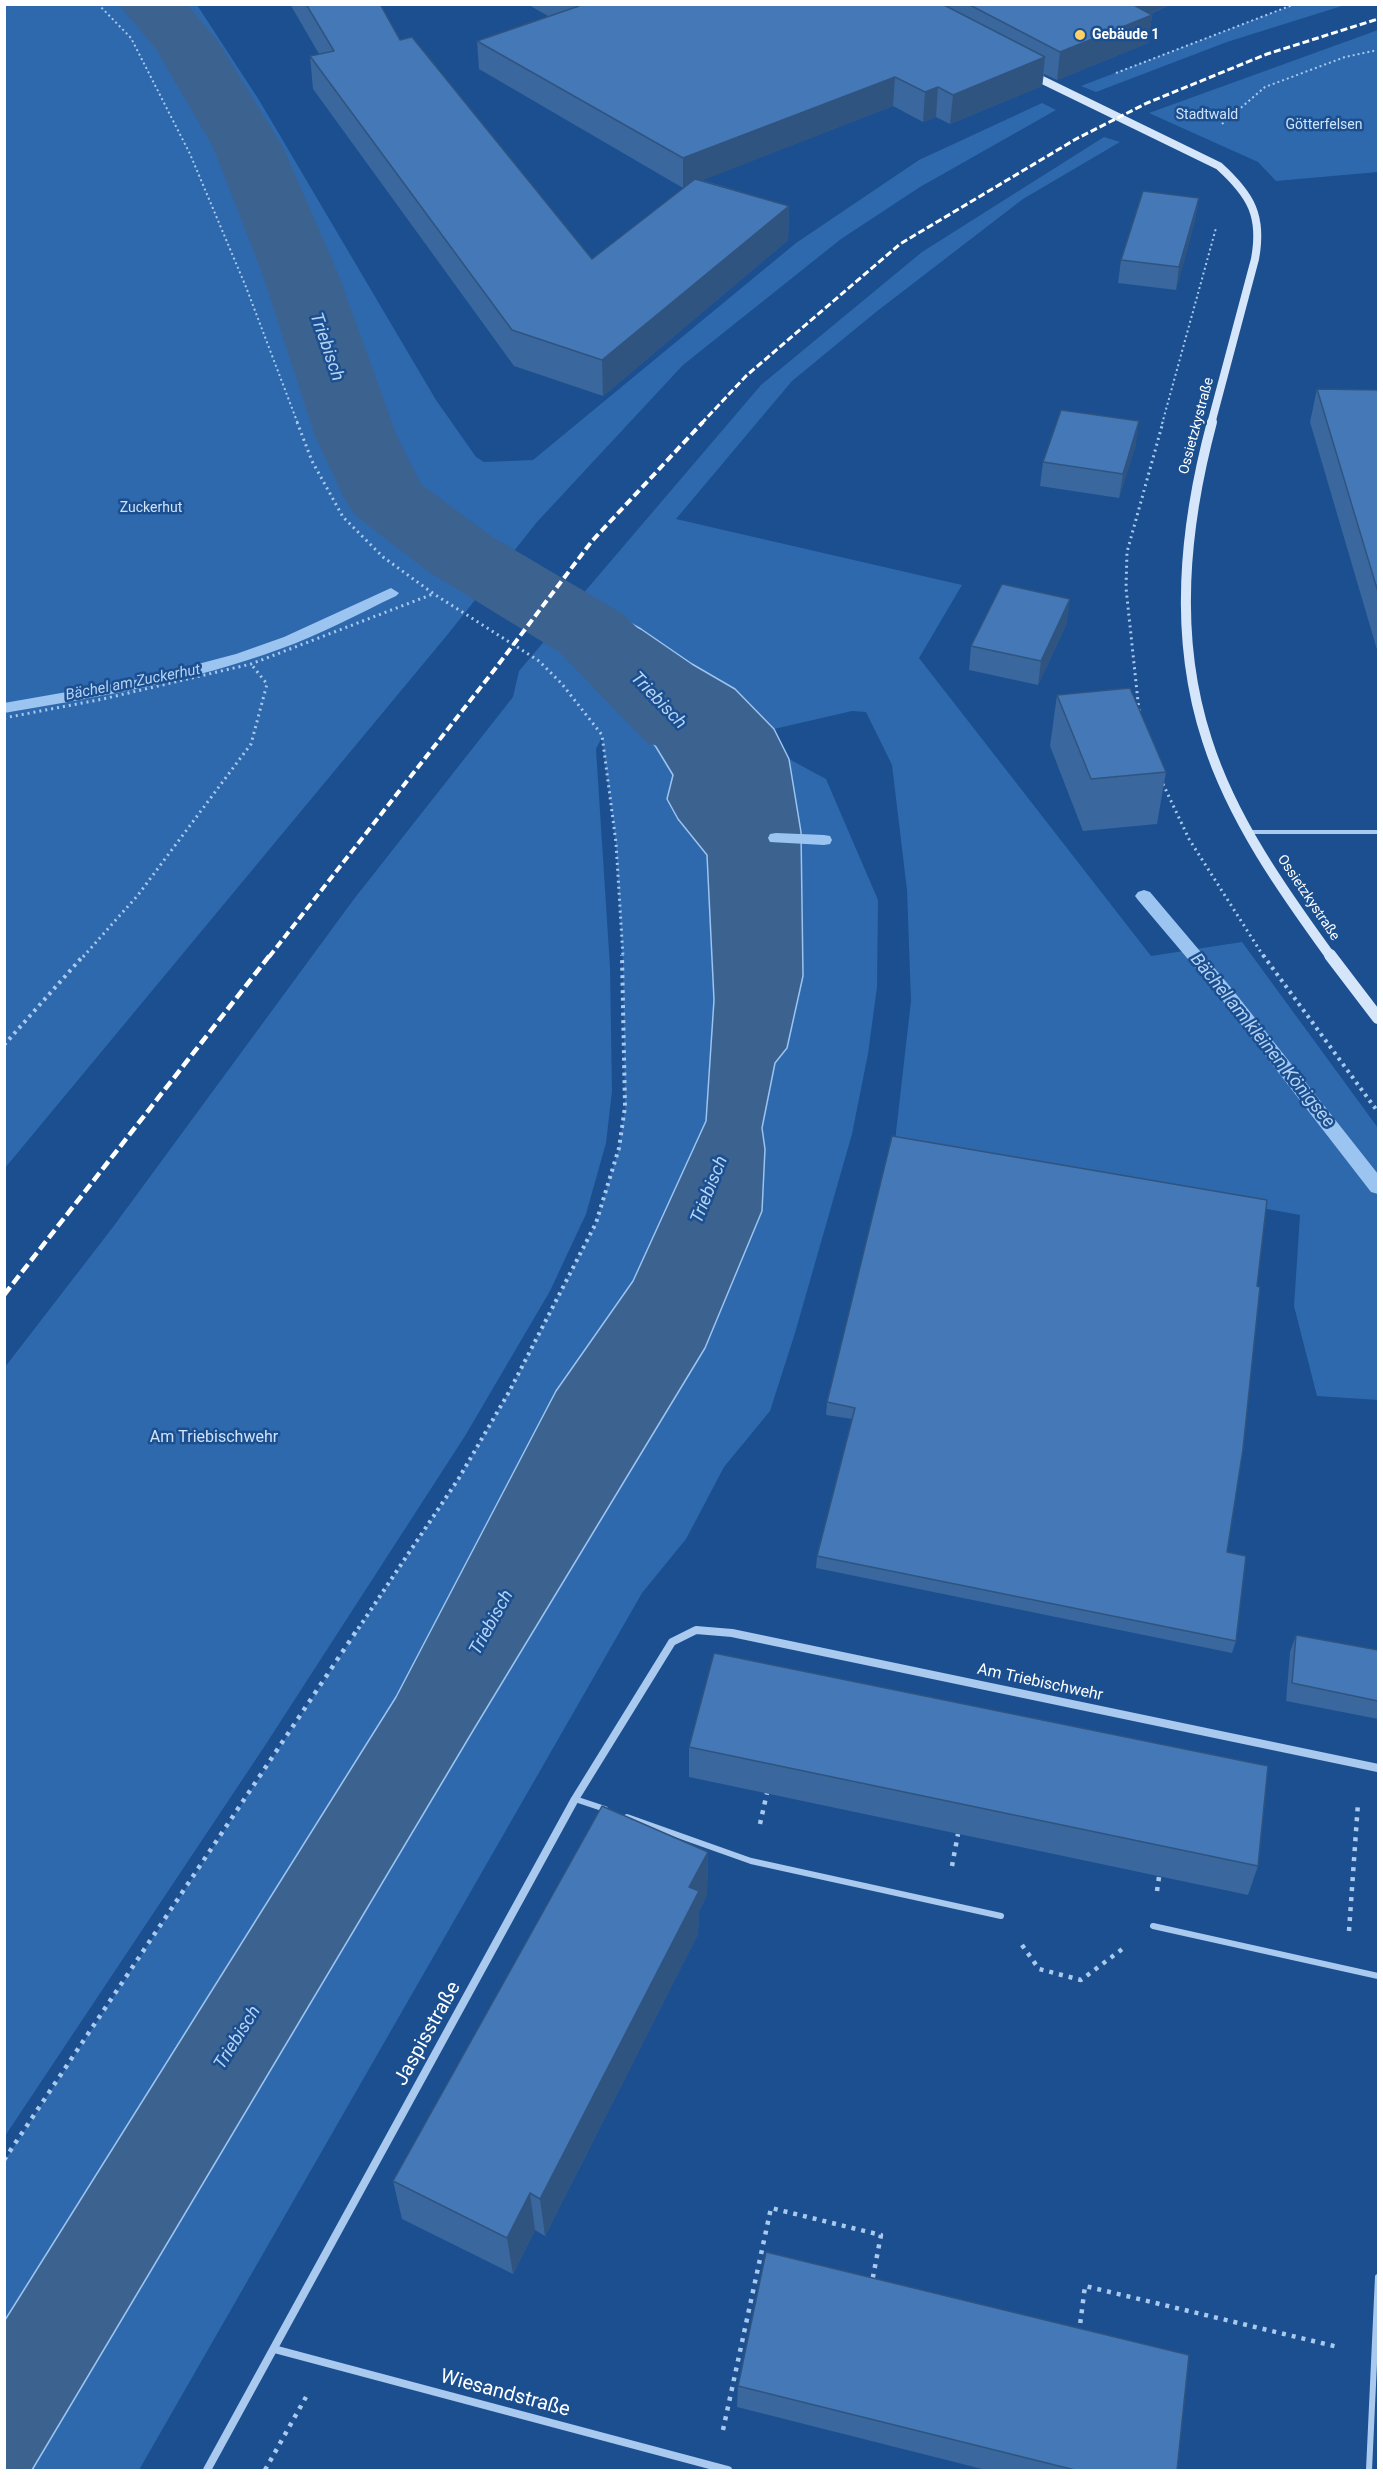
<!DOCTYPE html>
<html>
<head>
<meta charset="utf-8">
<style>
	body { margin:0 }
	#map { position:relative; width:1383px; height:2475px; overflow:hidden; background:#1b4f8f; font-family:Roboto,sans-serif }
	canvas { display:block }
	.frame { position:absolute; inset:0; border:6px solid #fff; pointer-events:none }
</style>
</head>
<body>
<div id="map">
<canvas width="1383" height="2475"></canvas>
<div class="frame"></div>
</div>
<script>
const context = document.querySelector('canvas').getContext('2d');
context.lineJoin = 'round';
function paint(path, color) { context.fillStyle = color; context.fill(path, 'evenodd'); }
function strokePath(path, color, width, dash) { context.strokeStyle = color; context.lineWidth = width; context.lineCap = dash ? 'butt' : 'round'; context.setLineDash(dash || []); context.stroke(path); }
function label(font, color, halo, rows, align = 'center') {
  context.font = font + ' Roboto,sans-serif'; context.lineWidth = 5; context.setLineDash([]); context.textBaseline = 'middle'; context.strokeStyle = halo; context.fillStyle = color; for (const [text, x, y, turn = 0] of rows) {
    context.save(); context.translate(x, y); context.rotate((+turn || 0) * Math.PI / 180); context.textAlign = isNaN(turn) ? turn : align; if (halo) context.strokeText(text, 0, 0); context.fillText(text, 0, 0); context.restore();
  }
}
const green = new Path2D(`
	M5 4 197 5 259 100 436 400 476 457 484 462 533 460 796 243 919 160 1042 103 1056 110 920 187 841 239 683 365 537 522 448 634 5 1168Z
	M1295 4 1345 5 1227 42 1096 92 1081 86Z
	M1378 30V172L1276 181 1258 162 1149 113Z
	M1104 137 1120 142 1023 199 876 312 792 381 676 519 962 585 919 658 1151 956 1242 942 1378 1128V1400L1317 1396 1294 1306 1300 1215 895 1141 911 1001 907 890 892 765 866 712 852 711 774 729 735 689 692 664 641 629 581 596 761 385 922 252Z
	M552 632 628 710 656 747 673 775 678 819 707 855 714 1000 706 1121 633 1281 556 1391 396 1697 5 2320V2160L459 1478 509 1392 596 1223 619 1148 625 1107 623 965 616 843 602 737 596 749 610 967 612 1091 606 1143 586 1214 550 1291 465 1436 266 1744 5 2136V1367L113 1227 354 899 513 697 519 671Z
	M789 759 826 779 878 900 877 987 868 1054 852 1134 795 1333 770 1411 724 1467 686 1539 642 1593 139 2470H32L474 1729 705 1348 762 1211 765 1149 762 1128 775 1063 787 1048 803 976 801 832Z`);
const water = new Path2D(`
	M581 596 641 629 692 664 735 689 774 729 789 759 801 832 803 976 787 1048 775 1063 762 1128 765 1149 762 1211 705 1348 474 1729 32 2470H5V2320L396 1697 556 1391 633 1281 706 1121 714 1000 707 855 678 819 667 799 673 775 656 747 628 710 552 632Z`);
const stream = new Path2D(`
	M391 588 399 593 396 596C358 614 320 635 280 649 191 682 97 697 4 713V703L141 679 236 654 284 637Z
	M776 833 824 835 830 836 832 840 830 844 824 845 770 842 768 838 770 834Z
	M1144 890 1150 892 1232 989 1378 1174V1194L1371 1192 1220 997 1138 900 1135 896 1138 892Z`);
const river = new Path2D(`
	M118 4H187L217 40 283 147 338 273 397 436 421 484 491 536 623 614 713 703 727 723 713 743 680 752 647 743 559 652 429 572 356 516 344 498 315 436 262 273 213 147 156 49Z`);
const pathFar3 = new Path2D(`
	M98 4 131 38 190 154 246 287 298 424
	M1116 73 1295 4
	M1222 124 1265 87 1345 57 1378 50
	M1162 424 1216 228`);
const pathFar2 = new Path2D(`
	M297 422 312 461 343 517 383 557 434 594 539 661 562 684 602 735 616 843 623 957
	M1139 711 1126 588 1127 552 1163 422
	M4 718 103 699 251 664 433 594
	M1163 784 1189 839 1264 957
	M83 957 138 895 251 744 267 684 251 664`);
const pathFar1 = new Path2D(`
	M1263 955 1378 1112
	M4 1045 84 955
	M358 1629 459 1478 509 1392 596 1223 619 1148 625 1107 622 955`);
const path = new Path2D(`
	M760 1824 767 1793
	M952 1866 958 1834
	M1157 1891 1159 1877
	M1349 1931 1358 1803
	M1022 1945 1039 1969 1081 1980 1125 1947
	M4 2160 359 1627
	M1079 2333 1085 2286 1338 2347
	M723 2430 771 2208 881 2235 872 2282
	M265 2470 306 2397`);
const serviceFar1 = new Path2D(`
	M1251 832H1378`);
const service = new Path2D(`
	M575 1799 605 1809
	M627 1817 751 1861 1001 1916
	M1153 1926 1378 1976
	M1369 2470 1378 2277`);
const minor = new Path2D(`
	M274 2349 728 2470
	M207 2470 575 1799 672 1642 696 1630 732 1633 1378 1768`);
const secondaryFar2 = new Path2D(`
	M1028 73 1219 166C1251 195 1263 216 1255 259L1211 424`);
const secondaryFar1 = new Path2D(`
	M1212 422C1184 527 1173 636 1207 740 1232 819 1283 891 1331 957`);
const secondary = new Path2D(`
	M1330 955 1378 1018`);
const railFar2 = new Path2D(`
	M701 424 746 376 900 244 1076 139 1147 103 1267 54 1378 19`);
const railFar1 = new Path2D(`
	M269 957 495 669 592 541 703 422`);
const rail = new Path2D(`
	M4 1295 270 955`);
const wall = new Path2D(`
	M290 4H380L400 40 592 259 683 188 479 69 477 41 548 16 527 4H1170V5L1150 14 1152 15 1148 43 1057 80 1044 74 1042 86 950 124 936 117 923 122 893 106 702 180 789 206 788 240 603 396 514 366 313 89 310 56 319 54Z
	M1199 198 1195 220 1176 290 1118 283 1121 260Z
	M1317 389 1378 390V653L1310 422Z
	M1136 444 1119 498 1040 486 1043 462Z
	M1067 623 1038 685 969 670 971 646Z
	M1057 695 1166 772 1157 824 1083 831 1050 746Z
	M892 1136 1227 1552 1236 1641 1232 1653 816 1568 817 1556 852 1419 826 1415 827 1402Z
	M1296 1635 1378 1650V1719L1286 1701 1290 1652Z
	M689 1747 1258 1866 1248 1895 689 1777Z
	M708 1852 707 1895 699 1911 698 1934 545 2236 535 2230 513 2274 402 2219 393 2181Z
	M738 2386 1177 2470H986L737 2407Z`);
const shadedWall = new Path2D(`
	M1120 4H1170V5L1117 27Z
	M1152 15 1148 43 1057 80 1060 52Z
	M1045 57 1042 86 950 124 953 95Z
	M895 77 893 106 683 188V158Z
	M938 87 936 117 923 122 925 92Z
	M1199 198 1195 220 1176 290 1179 267Z
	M789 206 788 240 603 396 602 360Z
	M1139 421 1136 444 1119 498 1123 474Z
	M1070 599 1067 623 1038 685 1041 661Z
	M708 1852 707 1895 699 1911 698 1934 545 2236 540 2199 689 1887Z
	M530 2193 535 2230 513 2274 507 2238Z`);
const building = new Path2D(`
	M306 4H380L400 40 412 37 592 259 695 179 789 206 602 360 512 330 310 56 334 51Z
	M576 4H942L1045 57 953 95 938 87 925 92 895 77 683 158 477 41 579 6Z
	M968 4H1132L1152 15 1060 52Z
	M1143 191 1199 198 1179 267 1121 260Z
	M1317 389 1378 390V592Z
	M1061 410 1139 421 1123 474 1043 462Z
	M1002 584 1070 599 1041 661 971 646Z
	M1130 688 1166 772 1091 779 1057 695Z
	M892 1136 1267 1200 1257 1286 1260 1287 1243 1449 1227 1552 1246 1556 1236 1641 817 1556 855 1408 827 1402Z
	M1296 1635 1378 1650V1701L1292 1683Z
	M714 1653 1268 1766 1258 1866 689 1747Z
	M602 1806 708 1852 689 1887 699 1891 540 2199 530 2193 507 2238 393 2181Z
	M766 2252 1189 2355 1177 2470H1075L738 2386Z`);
const markers = [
	[1080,35,6,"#ffd166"]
];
const farPoinames = [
	["Gebäude 1",1092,35]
];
const farParknames = [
	["Stadtwald",1207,115],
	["Götterfelsen",1324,125],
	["Zuckerhut",151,508]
];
const farStreetnames = [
	["Ossietzkystraße",1197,426,-75],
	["Ossietzkystraße",1308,898,56]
];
const farWaternames = [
	["Bächel am Zuckerhut",133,683,-11]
];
const parkNames = [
	["Am Triebischwehr",214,1438]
];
const streetNames = [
	["Am Triebischwehr",1040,1683,12]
];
const waterNames = [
	["Triebisch",326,347,71],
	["Triebisch",658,701,46],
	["Bächel am kleinen Königsee",1262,1041,51],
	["Triebisch",710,1190,-68],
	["Triebisch",492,1623,-61],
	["Triebisch",238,2038,-58]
];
const nearStreetnames = [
	["Jaspisstraße",428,2034,-61],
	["Wiesandstraße",505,2394,15]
];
paint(green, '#2e69ad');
paint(water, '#3c6290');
strokePath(water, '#9cc4f0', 1.5);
paint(stream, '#9cc4f0');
paint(river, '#3c6290');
strokePath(pathFar3, '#a9c9ee', 2, [2, 3]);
strokePath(pathFar2, '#a9c9ee', 3, [2, 4]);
strokePath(pathFar1, '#a9c9ee', 4, [3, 4.5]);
strokePath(path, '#a9c9ee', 4.5, [4, 6]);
strokePath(serviceFar1, '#a9c9ee', 4);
strokePath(service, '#a9c9ee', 6);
strokePath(minor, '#a9c9ee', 8);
strokePath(secondaryFar2, '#d6e6fa', 8);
strokePath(secondaryFar1, '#d6e6fa', 10);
strokePath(secondary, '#d6e6fa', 12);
strokePath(railFar2, '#fff', 3, [7, 3]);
strokePath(railFar1, '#fff', 4, [8, 4]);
strokePath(rail, '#fff', 4.5, [10, 4.5]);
paint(wall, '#3a679d');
paint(shadedWall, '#305480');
paint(building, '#4478b7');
strokePath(building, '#305480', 1.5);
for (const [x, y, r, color] of markers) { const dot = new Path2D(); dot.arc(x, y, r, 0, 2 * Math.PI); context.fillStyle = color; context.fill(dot); strokePath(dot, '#1b4f8f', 2); }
label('bold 14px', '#fff', '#1b4f8f', farPoinames, 'left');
label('14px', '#cfe3fa', '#1b4f8f', farParknames);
label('14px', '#fff', '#1b4f8f', farStreetnames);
label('italic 15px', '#b5d3f5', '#1b4f8f', farWaternames);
label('16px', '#cfe3fa', '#1b4f8f', parkNames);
label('16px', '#fff', '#1b4f8f', streetNames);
label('italic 18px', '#b5d3f5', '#1b4f8f', waterNames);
label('20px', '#fff', '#1b4f8f', nearStreetnames);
</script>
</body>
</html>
